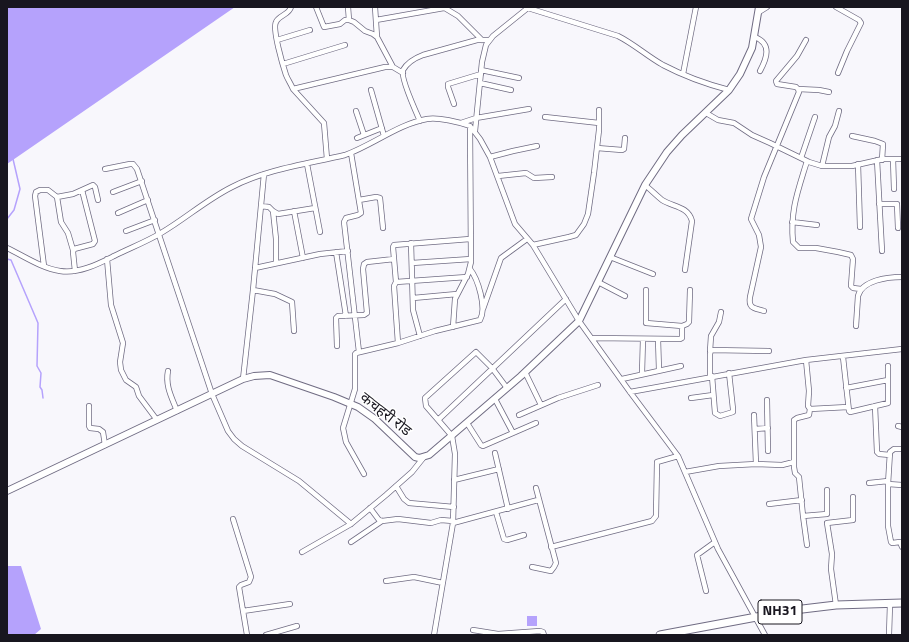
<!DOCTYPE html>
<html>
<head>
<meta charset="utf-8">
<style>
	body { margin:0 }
	#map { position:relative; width:909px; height:642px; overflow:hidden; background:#f8f7fc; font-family:"Titillium Web",sans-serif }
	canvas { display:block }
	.frame { position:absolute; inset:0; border:8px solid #18161f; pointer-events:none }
</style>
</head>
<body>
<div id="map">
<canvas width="909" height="642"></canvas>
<div class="frame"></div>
</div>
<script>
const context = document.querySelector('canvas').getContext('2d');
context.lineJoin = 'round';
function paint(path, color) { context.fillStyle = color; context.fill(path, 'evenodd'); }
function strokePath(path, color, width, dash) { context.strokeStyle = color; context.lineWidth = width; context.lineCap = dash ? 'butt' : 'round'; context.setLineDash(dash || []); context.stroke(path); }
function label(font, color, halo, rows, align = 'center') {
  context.font = font + ' "Titillium Web","Noto Sans Devanagari",sans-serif'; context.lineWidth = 3; context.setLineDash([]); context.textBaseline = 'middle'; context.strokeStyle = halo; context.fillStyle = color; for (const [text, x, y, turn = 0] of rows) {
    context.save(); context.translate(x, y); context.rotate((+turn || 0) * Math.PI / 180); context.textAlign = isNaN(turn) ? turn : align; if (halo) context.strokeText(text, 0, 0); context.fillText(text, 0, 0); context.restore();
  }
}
const water = new Path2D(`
	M7 7H235L7 164Z
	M7 566H21L41 629 34 635H7Z
	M527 616H537V626H527Z`);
const stream = new Path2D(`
	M7 219 14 210 20 189 13 159
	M7 259 11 260 38 323 37 366 41 373 40 387 42 390 43 398`);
const minor = new Path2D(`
	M291 7C289 15 279 15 276 22 272 29 283 66 286 75 288 80 291 84 293 89L324 123 327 159
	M316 7 324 27 340 24 345 20H349L354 22 365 31 373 34 377 37 393 67
	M348 7 349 20
	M375 7 377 37
	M443 7 458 16 482 40
	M836 7 859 20 861 23 847 51 838 73
	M528 8 618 36C634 44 647 56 663 65 684 76 706 84 729 90
	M759 12 767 7
	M376 20 444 8
	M755 37C772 44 767 58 760 71
	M277 40 310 30
	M283 64 345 45
	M481 70 519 78
	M683 74 696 7
	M480 83 511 90
	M293 89 385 67H393L403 73
	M798 89 819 90 829 92
	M371 90 384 136
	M454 104 448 87V84L481 74
	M356 111 364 135
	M706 113 718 120 734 123 752 135 770 143 809 162 822 166H852L883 159H902
	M545 117 599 123
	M420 121C416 112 400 77 403 70 407 63 415 58 423 55L477 40H489
	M461 123 476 118 529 109
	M475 131 482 62 486 45 493 36 529 7
	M852 136 875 141 883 144 882 160
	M357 138 382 128
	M597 148 622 150 624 149 625 138
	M351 153 361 213 358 215 346 218 344 222 359 352
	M490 157 513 151 537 146
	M801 158 815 117
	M893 159 894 189
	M877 160 882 251
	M807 161C798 191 790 210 793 242L799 248H816L838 252 851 255 853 259 851 286 853 288 861 289
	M307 164 320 232
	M858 164 860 227
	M822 166 829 137 835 126 839 111
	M105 169 130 164H133L137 169 212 394 228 431 234 439 242 446 299 481 351 524
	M498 176 526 173 534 178 552 177
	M645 185C651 190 656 195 662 200 673 207 688 206 692 221L685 270
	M113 192 142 181
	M57 197 61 222 68 233 73 250
	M359 200 376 197 380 198 383 228
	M879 204H897L898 228
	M261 206 269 207 273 211 278 214 315 208
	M273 211 276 239V263
	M294 211 303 258
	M118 213 148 200
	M792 222 817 225
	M126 231 155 220
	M411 243 413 310 420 336
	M533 245 569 237 576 235 584 224 588 214 594 173 599 130V110
	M7 248C24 256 41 268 60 271 79 274 98 264 114 256 130 248 146 242 161 233 185 219 206 200 232 187 267 169 307 164 345 155 373 145 398 124 427 119 438 117 459 122 470 126L480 139 490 157 515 224 533 245 579 321 630 392 678 456 718 549 765 635
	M336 252 346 316
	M610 257 653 274
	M107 259 111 305 123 343 120 362 121 370 126 380 136 387 139 396 157 420
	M412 263 471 259
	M44 266 35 196 36 192 40 190H48L57 197 73 194 93 185 95 187 98 200
	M255 268 320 254 348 251
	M75 271 73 252 74 249 93 244 95 241 82 190
	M396 282 393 247 394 245 470 239
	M598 282 625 296
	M253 290 275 294 292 302 294 331
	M646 290V323L682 326 687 324 689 322 690 290
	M413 298 457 294
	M483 309 501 258 527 239
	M764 311C755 308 748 309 750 297L761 247 759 235 751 219 764 177 799 92 798 89 796 87 777 84 776 81 797 56 806 40
	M856 326 858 296C862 280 888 277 902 277
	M453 327 455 299 468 274 471 262 470 126
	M592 338 680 339 682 338V326
	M658 339 659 370
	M398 343 394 286 396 282 467 277
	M337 346 336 318 338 316 364 315 367 313 363 269 364 264 367 262 394 259
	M710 351 711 336 719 322 721 312
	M843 357 849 411 850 412 888 403V366
	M806 360 809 391 808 406 810 409
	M168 371C165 386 172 398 177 411
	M525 372 541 405
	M642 373 643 339
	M712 376 715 413 720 416 733 412V409L729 373
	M710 377V354L711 350 769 351
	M243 379 253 290 264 174
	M622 379 681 366
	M846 388 888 380
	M630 392 806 360 902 349
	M691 398 713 395
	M495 399 513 433
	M767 400 768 451
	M89 406V426L90 428 99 429 103 432 105 445
	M875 406 877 452 879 454 890 455
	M519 415 558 398 598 385
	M438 420 566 299
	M467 423 481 445 483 446 536 423
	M898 426 902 427
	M755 429 768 428
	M902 449H894L890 452 888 484 902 485
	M495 453 508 509
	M756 464 782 465 794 462
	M685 472 719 466 756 464 754 415
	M364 474 346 442 343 428 355 389V354L356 353 398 343 435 331 480 320C487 308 478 279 470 269
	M454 480 499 469
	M869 483 888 481
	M888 484V526L891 542 892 543 900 542 902 547
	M396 486 404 499 409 503 454 507
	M827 490V514L803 516 799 477 795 473 794 467V420L797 418 809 415 810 409 848 407
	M769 504 802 500
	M370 508 379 520 382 521 398 519 431 523 441 520 453 521
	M496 512 504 539 507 540 524 535
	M803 516 807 545
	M233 519 251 577 249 582 241 585 239 587 247 635
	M453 523 538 500
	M351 542 382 521
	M551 547 652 521 656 516 657 462 678 456
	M302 552 351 524 386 495 412 472 424 457
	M532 567 551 571 554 567 556 563 536 488
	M386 581 414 577 443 583
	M706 591 697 555 715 542
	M836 605 831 569 832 554 827 523 853 520V497
	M243 611 290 604
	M473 630 498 634 540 631 543 632 544 635
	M266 635 297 626
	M434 635 453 523 455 454 452 436 426 406 425 398 476 352 492 368 507 388
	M889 635 890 604`);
const major = new Path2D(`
	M7 491 243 379 254 376 270 375 334 397 358 407 375 419 415 457 419 458 429 455 521 376 579 321 645 185 667 152 682 135 729 90 740 74 752 48 759 7`);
const highway = new Path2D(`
	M660 635 794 610 836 605 902 603`);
const shields = [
	[780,612,44]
];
const shieldNames = [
	["NH31",780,612]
];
const streetNames = [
	["कचहरी रोड",385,415,38]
];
paint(water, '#b5a2fc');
strokePath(stream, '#b5a2fc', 1.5);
strokePath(minor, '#706c83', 6);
strokePath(major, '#706c83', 8);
strokePath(highway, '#706c83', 9);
strokePath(minor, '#fff', 4.5);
strokePath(major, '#fff', 6);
strokePath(highway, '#fff', 7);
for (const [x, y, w] of shields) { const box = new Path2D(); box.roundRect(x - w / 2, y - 12, w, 24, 3); context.fillStyle = '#fff'; context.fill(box); strokePath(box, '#18161f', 1); }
label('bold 14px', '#18161f', null, shieldNames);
label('15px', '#18161f', '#fff', streetNames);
</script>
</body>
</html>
